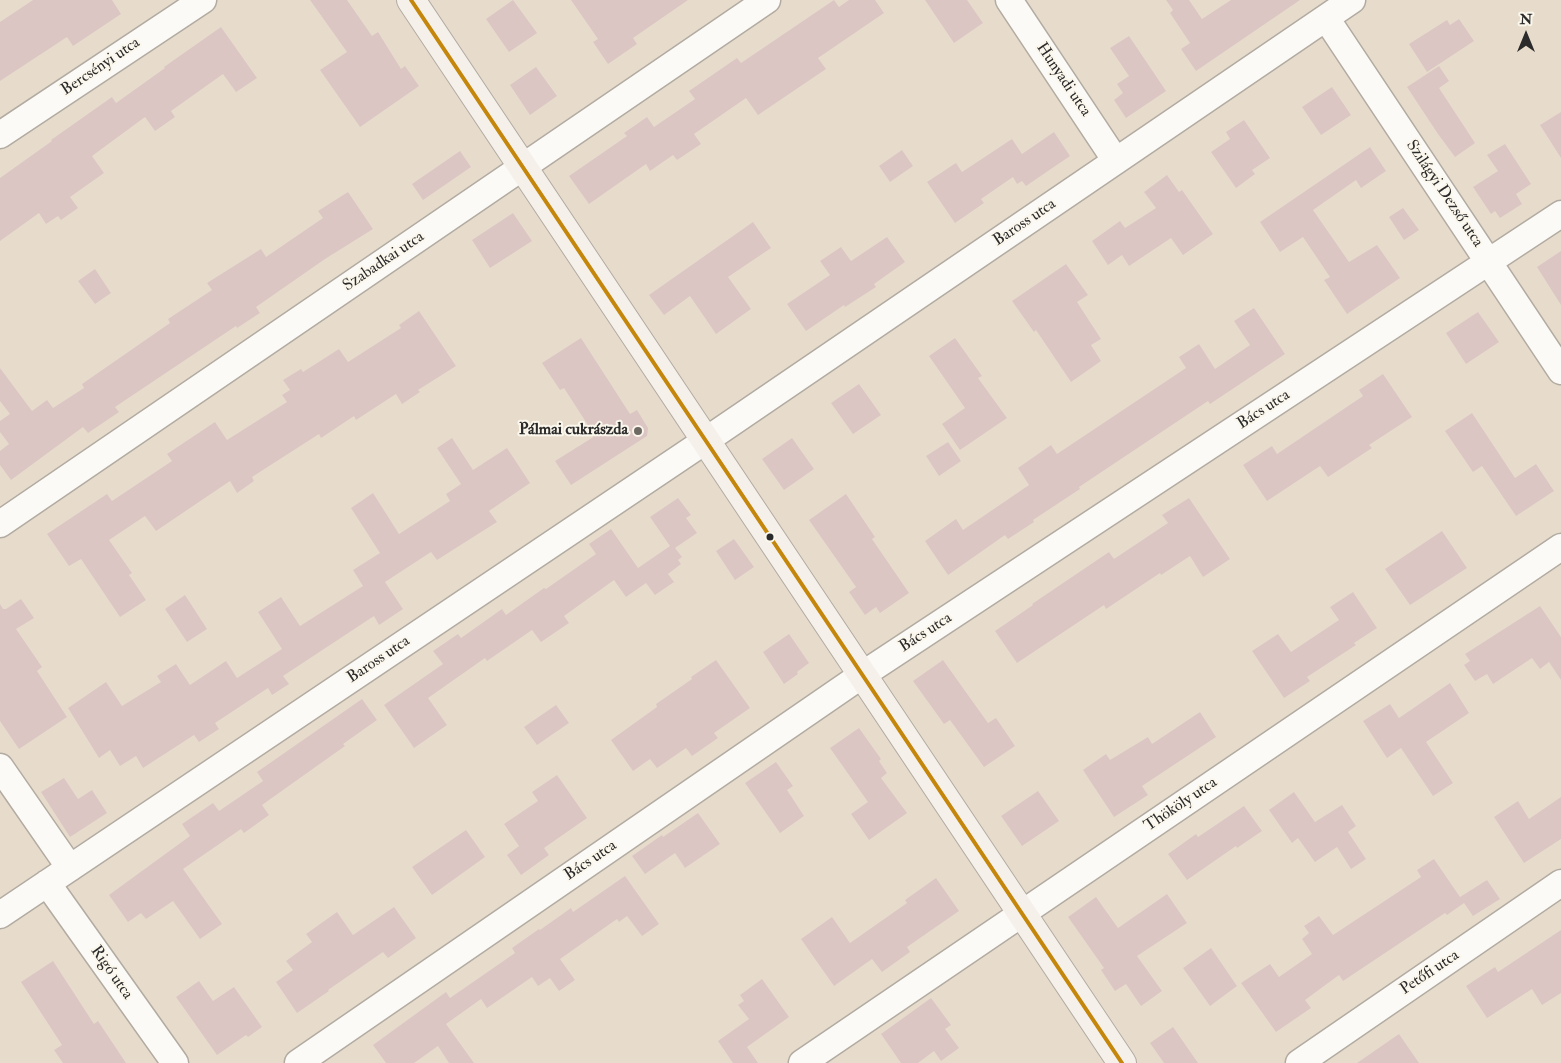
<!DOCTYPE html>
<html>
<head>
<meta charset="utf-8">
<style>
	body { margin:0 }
	#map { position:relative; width:1561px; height:1063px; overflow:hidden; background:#e7dccc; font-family:"IM FELL Double Pica",serif }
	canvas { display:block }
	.north { position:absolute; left:1501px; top:10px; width:50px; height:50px; -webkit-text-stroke:4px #fbf7ec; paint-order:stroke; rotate:0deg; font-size:14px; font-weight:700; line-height:20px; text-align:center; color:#2b2b2b }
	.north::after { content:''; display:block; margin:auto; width:18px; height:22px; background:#2b2b2b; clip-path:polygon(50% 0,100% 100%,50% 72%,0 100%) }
</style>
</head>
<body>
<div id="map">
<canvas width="1561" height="1063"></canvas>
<div class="north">N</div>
</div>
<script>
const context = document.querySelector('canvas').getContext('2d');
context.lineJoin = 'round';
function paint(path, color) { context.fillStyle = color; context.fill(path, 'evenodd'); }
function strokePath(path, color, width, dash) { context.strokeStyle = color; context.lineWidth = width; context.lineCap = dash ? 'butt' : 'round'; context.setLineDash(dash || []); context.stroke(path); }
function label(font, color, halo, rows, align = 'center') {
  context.font = font + ' "IM FELL Double Pica",serif'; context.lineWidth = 4; context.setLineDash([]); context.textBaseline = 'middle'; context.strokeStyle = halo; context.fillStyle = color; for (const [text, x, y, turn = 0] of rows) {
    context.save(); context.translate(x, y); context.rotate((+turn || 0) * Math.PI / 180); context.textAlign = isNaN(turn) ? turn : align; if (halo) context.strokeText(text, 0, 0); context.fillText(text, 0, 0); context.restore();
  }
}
const building = new Path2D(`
	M33 0H112L121 14 73 46 67 37 0 81V22Z
	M310 0H347L372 36 378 32 401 69 405 66 419 86 360 127 320 70 347 52Z
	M513 0 537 33 509 52 486 19Z
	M571 0H688L633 38 637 44 608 64 593 42 598 39Z
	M834 0 839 7 849 0H875L884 13 818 58 826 69 758 115 746 98 694 134 701 144 677 160 673 155 650 171 646 164 589 204 569 176 627 136 624 133 647 117 654 127 695 99 689 91 737 58 741 63Z
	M925 0H967L983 23 954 43Z
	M1166 0H1189L1202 19 1231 0H1300L1196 71 1181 49 1190 43 1170 13 1173 10Z
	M1459 19 1474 41 1427 72 1409 44 1447 20 1450 25Z
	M221 27 257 78 236 92 223 74 171 111 175 117 155 131 145 117 92 156 104 173 70 197 78 208 61 220 58 216 46 224 39 213 0 241V178L52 141 51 140 112 97 116 103 165 68 164 67Z
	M1129 36 1166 91 1126 118 1114 100 1123 93 1117 84 1129 76 1110 48Z
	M1439 66 1449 81 1439 88 1475 143 1455 157 1438 134 1407 87Z
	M536 67 557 96 530 115 510 85Z
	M1332 87 1351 115 1321 135 1302 107Z
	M1561 112V158L1540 125Z
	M1244 120 1270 158 1252 170 1255 174 1236 188 1211 152 1230 139 1226 132Z
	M1054 132 1070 156 1026 186 1022 181 1017 184 1013 177 981 199 984 203 955 223 927 182 956 163 962 172 1012 139 1022 154Z
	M1505 144 1531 184 1516 194 1522 204 1500 218 1495 211 1491 214 1473 187 1498 171 1487 155Z
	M1370 147 1386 171 1361 188 1356 180 1313 210 1349 262 1377 245 1400 278 1347 314 1324 280 1330 277 1303 237 1280 252 1260 222Z
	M902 150 913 166 890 182 879 166Z
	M460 151 471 167 423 200 412 184Z
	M1167 175 1179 192 1182 190 1213 234 1183 255 1171 238 1129 266 1122 255 1108 265 1092 241 1120 221 1125 228 1156 208 1144 192Z
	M348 192 373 229 325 259 256 307 260 313 237 328 236 326 115 407 119 412 88 433 83 427 11 480 0 465V451L9 444 0 432V421L10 414 0 401V368L32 411 47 400 53 408 84 388 82 384 170 323 168 319 212 290 207 283 261 249 266 257 323 218 318 211Z
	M1403 208 1419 230 1404 240 1389 217Z
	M513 213 532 241 490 268 472 240Z
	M753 222 771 248 728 277 751 309 716 334 690 296 664 315 649 295Z
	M887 237 905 262 874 284 876 287 845 307 844 305 806 331 787 304 830 275 820 261 841 247 851 261Z
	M1561 251V305L1537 267Z
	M1066 264 1088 295 1077 302 1101 339 1091 345 1101 361 1071 382 1036 330 1034 332 1012 301Z
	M95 269 111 293 95 304 78 281Z
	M1254 308 1285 354 1210 404 1208 401 1079 487 1080 489 1033 520 1034 522 1008 539 1005 535 948 575 925 541 956 519 963 530 1029 485 1018 468 1051 445 1057 454 1186 368 1179 357 1199 344 1215 369 1250 345 1234 321Z
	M419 311 456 366 418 390 420 392 402 404 396 394 356 420 354 416 321 438 319 434 252 477 254 481 237 493 230 481 156 531 145 516 109 540 132 573 129 575 146 600 120 617 81 559 69 566 47 534 107 494 112 501 172 461 167 454 215 422 227 440 287 402 282 395 290 390 283 380 301 369 303 372 339 349 348 362 401 328 399 325Z
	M1478 312 1499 342 1466 364 1446 333Z
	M581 338 630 414 637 410 648 428 647 436 571 485 555 461 595 436 564 388 560 390 542 363Z
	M955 338 982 376 978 378 1007 418 960 450 942 424 965 408 929 356Z
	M1383 374 1412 417 1369 445 1372 448 1328 477 1320 466 1267 501 1243 465 1272 446 1277 454 1363 396 1359 390Z
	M859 384 881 415 853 434 831 403Z
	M1472 413 1515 478 1536 464 1554 491 1516 516 1482 466 1473 472 1445 431Z
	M452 438 473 470 507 448 530 483 489 511 497 522 437 560 431 552 385 582 403 609 379 625 374 616 283 676 289 684 272 695 268 688 215 723 219 729 199 742 194 735 143 768 136 756 120 766 110 750 99 758 68 708 106 682 122 706 161 682 157 676 176 664 190 685 226 661 237 678 282 649 258 612 281 597 300 626 363 586 353 570 380 553 351 508 373 493 399 534 450 501 446 494 461 484 437 448Z
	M792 438 814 469 784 490 762 459Z
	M948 442 961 461 939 476 926 456Z
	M846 494 875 537 872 539 909 593 880 613 876 607 865 615 849 592 856 587 809 520Z
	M678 498 691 515 686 518 697 533 675 548 682 557 678 560 681 564 668 574 674 582 655 595 646 583 626 597 614 580 564 616 569 623 541 642 532 630 487 661 485 658 428 698 447 725 414 748 384 705 443 664 433 651 458 634 461 638 502 609 506 615 544 588 546 589 596 554 589 544 611 529 638 568 670 546 650 517Z
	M1189 498 1230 559 1203 577 1190 556 1161 575 1160 573 1106 609 1104 605 1017 663 995 631 1033 605 1032 604 1109 552 1114 559 1168 523 1162 515Z
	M1442 531 1467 568 1410 605 1385 569Z
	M734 539 754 567 735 580 716 551Z
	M1353 592 1377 628 1354 643 1356 645 1307 677 1310 681 1284 698 1252 651 1278 634 1291 652 1339 620 1330 607Z
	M185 595 207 629 187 642 165 609Z
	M21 599 34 618 16 629 42 667 37 671 67 717 19 749 0 721V604L3 609H6Z
	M1540 606 1561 637V680L1549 662 1540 669 1532 658 1493 684 1487 674 1475 681 1464 665 1470 661 1465 654Z
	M789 634 809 663 797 672 798 674 784 684 763 652Z
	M716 660 750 708 714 733 718 738 692 756 686 748 657 768 650 759 633 771 611 740 657 707 656 704 692 679 691 677Z
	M943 660 988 723 996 718 1015 746 984 767 950 720 944 724 913 681Z
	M1450 683 1469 713 1426 742 1453 783 1433 796 1401 748 1387 758 1363 721 1390 704 1399 718Z
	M362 699 377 720 343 744 345 746 262 805 269 815 244 833 241 829 183 869 222 924 200 939 173 901 146 919 141 913 128 922 109 895 190 836 182 824 213 803 219 811 263 781 257 772Z
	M556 705 569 723 537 745 524 727Z
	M1200 712 1216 737 1142 786 1148 795 1114 817 1083 770 1106 754 1110 760 1148 737 1152 744Z
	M859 728 881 759 879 761 887 773 881 778 907 813 869 840 851 814 868 802 830 748Z
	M776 762 793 786 787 790 804 816 780 833 745 783Z
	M557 775 587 818 544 848 549 855 521 875 507 855 519 846 504 824 538 801 532 792Z
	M64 778 78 799 92 790 107 813 70 837 41 792Z
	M1038 791 1059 821 1022 846 1001 816Z
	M1294 792 1315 822 1342 805 1356 826 1348 832 1366 859 1351 869 1337 847 1315 862 1298 838 1292 843 1269 810Z
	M1561 797V839L1524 863 1494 817 1518 801 1529 819Z
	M1244 806 1262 831 1237 848 1236 846 1187 880 1168 854 1196 834 1198 837Z
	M698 813 720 844 685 868 675 853 645 874 632 856 662 835 663 837Z
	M466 830 485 857 432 895 412 867Z
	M1434 859 1460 897 1487 880 1500 899 1473 916 1464 903 1447 915 1445 913 1343 981 1339 975 1305 1000 1311 1008 1276 1032 1241 983 1270 964 1279 977 1312 954 1302 939 1309 933 1304 926 1319 916 1333 935 1421 877 1417 870Z
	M625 876 659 924 642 936 627 916 619 922 617 919 560 959 575 980 559 991 550 978 538 986 532 977 487 1008 481 999 446 1024 474 1063H449L438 1046 414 1063H386L373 1045 446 992 450 998 515 953 512 948 539 929 540 930 571 908 573 912Z
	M936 878 959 911 907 947 910 952 882 972 872 959 834 986 801 939 832 917 850 943 907 903 905 900Z
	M1167 894 1187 923 1137 956 1162 991 1141 1006 1126 984 1115 991 1101 970 1104 968 1068 917 1096 897 1118 928Z
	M394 907 416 938 388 958 383 952 328 990 329 991 297 1013 276 982 293 970 286 961 312 942 306 934 337 912 353 935Z
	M1561 930V993L1542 1005 1532 989 1487 1018 1466 986 1495 967 1498 972Z
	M1211 948 1237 986 1210 1006 1183 968Z
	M53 961 94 1024 98 1021 126 1063H63L54 1050 62 1045 21 982Z
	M762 979 789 1017 747 1047 758 1063H733L718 1041 749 1019 738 1005 744 1001 740 995Z
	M199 981 213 1001 234 987 262 1027 248 1037 246 1035 217 1055 176 997Z
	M931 998 951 1025 945 1029 959 1048 941 1061 934 1051 918 1063H901L881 1034Z
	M1173 1027 1198 1063H1164L1150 1043Z
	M1399 1034 1419 1063H1357Z`);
const street = new Path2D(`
	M1009 0 1116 161
	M1326 18 1561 371
	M0 135 203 0
	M0 524 767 0
	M0 767 70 868
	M47 883 175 1063
	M0 915 705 441 1352 0
	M298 1063 862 675 1561 214
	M802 1063 1561 547
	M1299 1063 1561 883`);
const secondary = new Path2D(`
	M411 0 1122 1063`);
const bus1 = new Path2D(`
	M411 0 1122 1063`);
const markers = [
	[638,431,5,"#6d6963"],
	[770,537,4.5,"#2b2b2b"]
];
const streetNames = [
	["Bercsényi utca",101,67,-34],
	["Hunyadi utca",1063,80,56],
	["Szilágyi Dezső utca",1444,194,56],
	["Baross utca",1025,223,-34],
	["Szabadkai utca",384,262,-34],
	["Bács utca",1264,410,-33],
	["Bács utca",926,633,-33],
	["Baross utca",379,660,-34],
	["Thököly utca",1181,805,-34],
	["Bács utca",591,861,-34],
	["Rigó utca",111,973,55],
	["Petőfi utca",1430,973,-34]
];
const poiNames = [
	["Pálmai cukrászda",628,431]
];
paint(building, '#dbc6c4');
strokePath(street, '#b2aba1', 29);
strokePath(secondary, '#b2aba1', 30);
strokePath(street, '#fbfaf7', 26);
strokePath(secondary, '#f5f0ea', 28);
strokePath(bus1, '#c4870b', 4);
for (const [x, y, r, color] of markers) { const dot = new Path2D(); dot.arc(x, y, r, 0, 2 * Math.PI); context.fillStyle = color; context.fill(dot); strokePath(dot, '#fbf7ec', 2); }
label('16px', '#2b2b2b', '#fbf7ec', streetNames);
label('bold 16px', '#2b2b2b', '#fbf7ec', poiNames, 'right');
</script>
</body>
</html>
